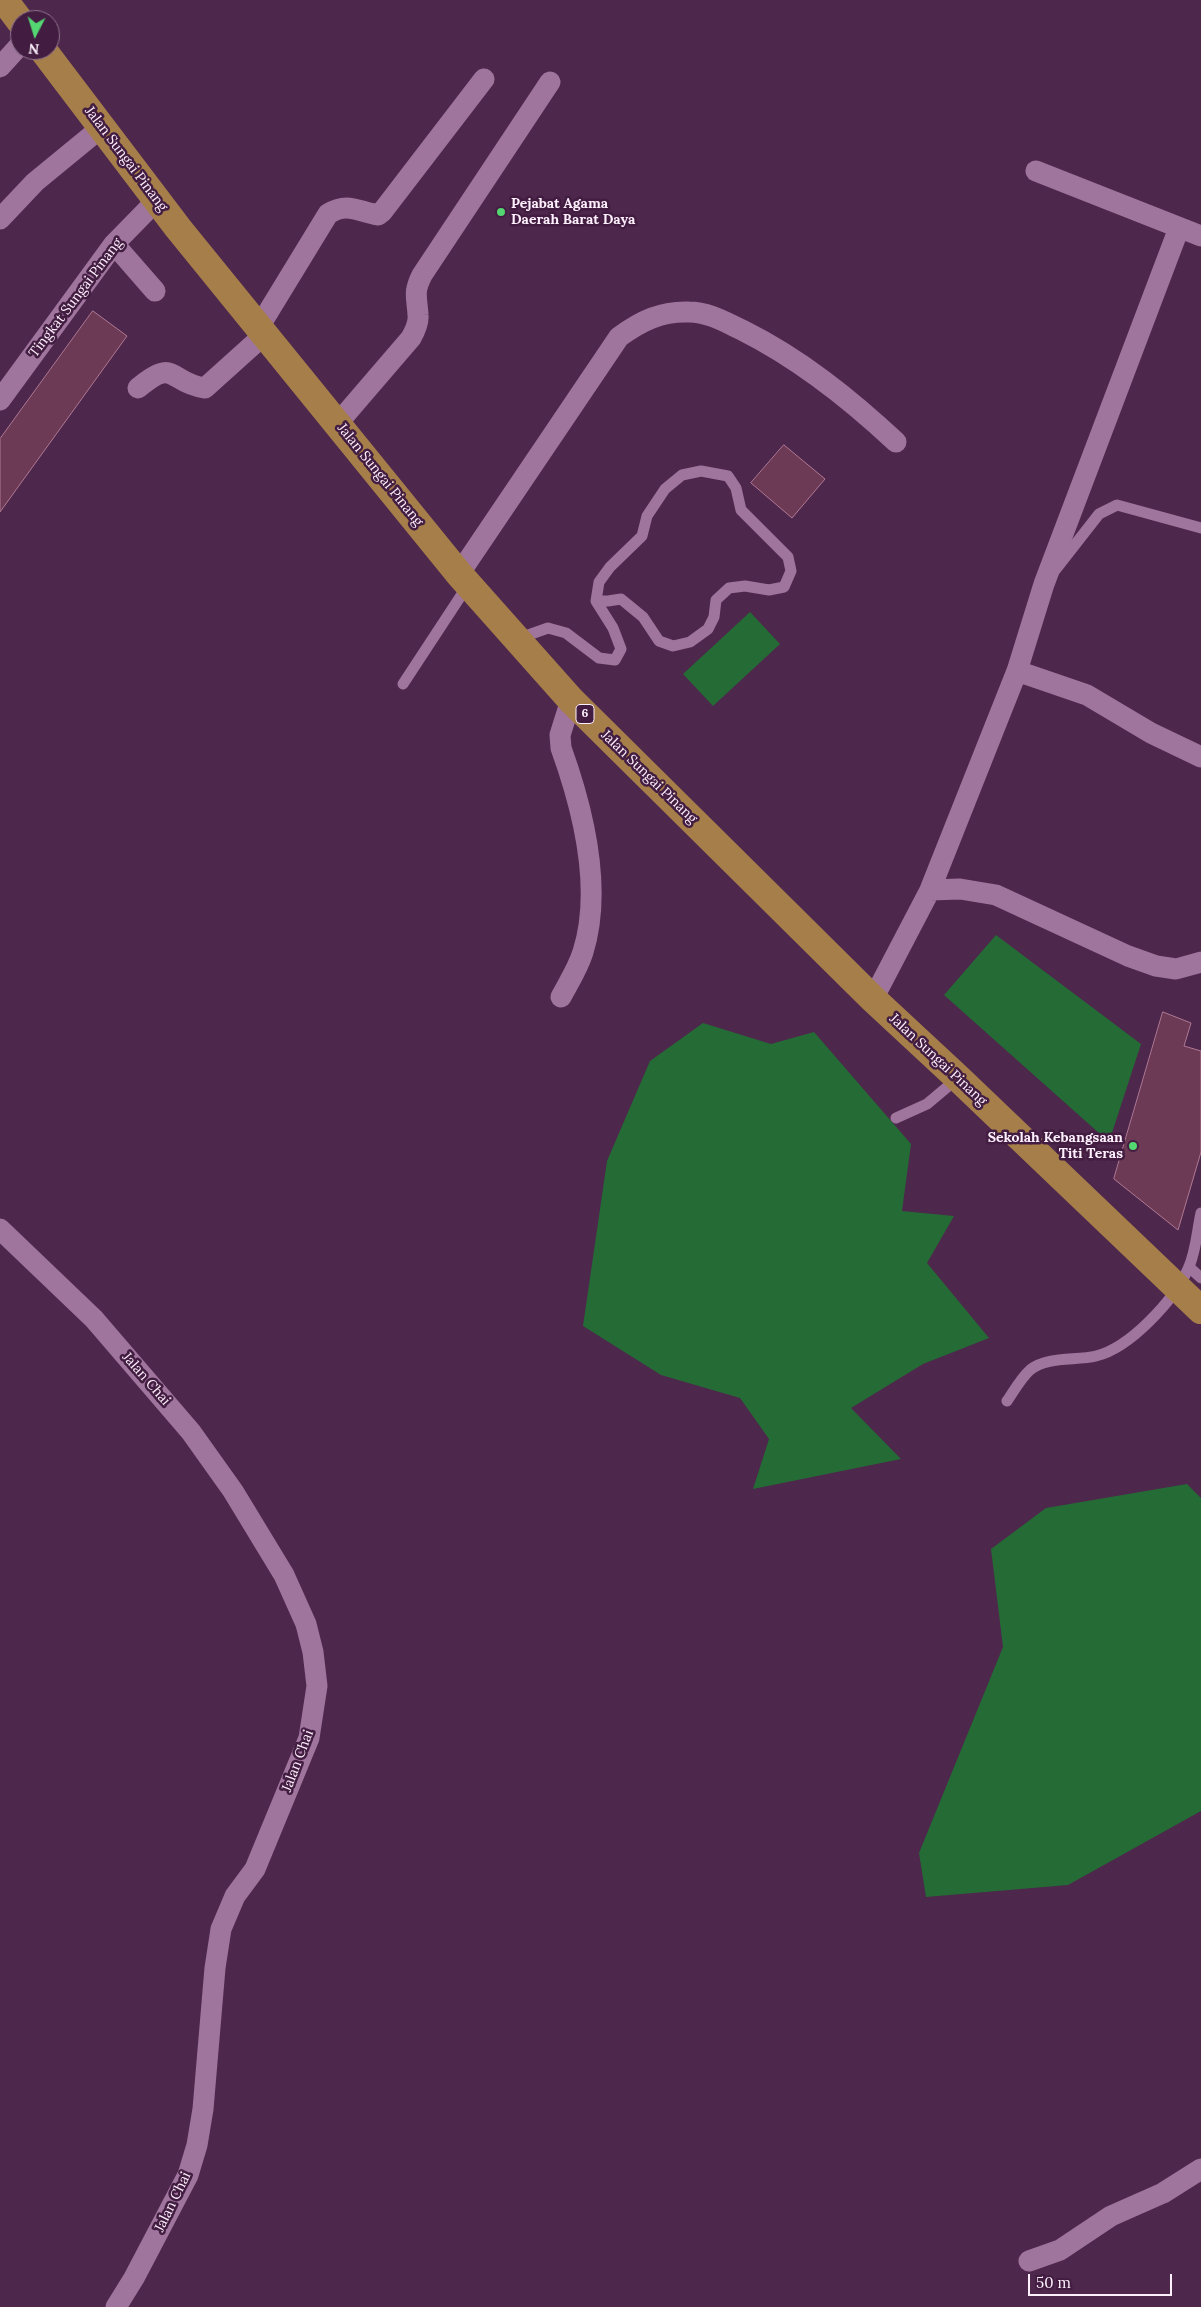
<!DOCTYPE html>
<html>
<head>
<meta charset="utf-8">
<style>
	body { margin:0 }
	#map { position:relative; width:1201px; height:2307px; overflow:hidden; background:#4d274c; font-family:Lora,serif }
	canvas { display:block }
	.north { position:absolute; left:10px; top:10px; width:50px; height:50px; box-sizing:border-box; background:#421d41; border:1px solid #8d718c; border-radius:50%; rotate:185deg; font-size:14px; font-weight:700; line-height:20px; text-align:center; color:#fef0fd }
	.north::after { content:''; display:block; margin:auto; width:18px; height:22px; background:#54d672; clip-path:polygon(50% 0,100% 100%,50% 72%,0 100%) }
	.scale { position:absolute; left:1028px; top:2274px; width:144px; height:22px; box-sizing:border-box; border:2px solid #fef0fd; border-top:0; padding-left:6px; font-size:15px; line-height:18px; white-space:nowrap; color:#fef0fd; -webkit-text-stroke:4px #421d41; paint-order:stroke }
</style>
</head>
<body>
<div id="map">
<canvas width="1201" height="2307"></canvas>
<div class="north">N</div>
<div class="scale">50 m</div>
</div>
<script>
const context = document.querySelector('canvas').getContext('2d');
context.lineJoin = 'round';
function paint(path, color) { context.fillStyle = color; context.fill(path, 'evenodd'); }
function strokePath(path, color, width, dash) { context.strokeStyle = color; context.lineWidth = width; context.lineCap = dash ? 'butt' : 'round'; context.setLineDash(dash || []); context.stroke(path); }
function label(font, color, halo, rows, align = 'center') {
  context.font = font + ' Lora,serif'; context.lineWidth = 5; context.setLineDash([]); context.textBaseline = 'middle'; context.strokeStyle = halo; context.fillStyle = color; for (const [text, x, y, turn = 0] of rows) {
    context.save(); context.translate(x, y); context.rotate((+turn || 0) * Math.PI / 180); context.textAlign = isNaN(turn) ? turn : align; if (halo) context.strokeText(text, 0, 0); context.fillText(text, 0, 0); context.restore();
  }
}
const green = new Path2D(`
	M750 612 780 644 713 706 683 674Z
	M996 935 1141 1044 1109 1142 944 995Z
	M703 1023 771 1044 814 1032 911 1144 902 1211 954 1216 927 1263 989 1338 923 1364 851 1408 901 1459 753 1489 769 1439 740 1398 661 1375 583 1326 607 1161 650 1061Z
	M1187 1484 1201 1498V1811L1068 1885 926 1897 919 1853 1003 1647 991 1549 1046 1508Z`);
const building = new Path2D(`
	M93 311 127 336 0 512V439Z
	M784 445 825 479 792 518 751 483Z
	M1163 1012 1191 1023 1184 1046 1201 1051V1152L1178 1230 1114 1179Z`);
const lane = new Path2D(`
	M1056 569 1099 514 1117 505 1201 528
	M517 639 548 628 566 633 599 658 615 660 621 649 613 628 596 601 599 582 610 567 642 536 647 516 665 489 682 475 701 471 728 476 736 488 741 510 788 557 791 571 784 587 769 590 745 586 729 588 716 600 714 617 708 629 690 642 673 646 659 641 643 617 621 599 608 601H596
	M403 684 468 585
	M896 1118 927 1104 958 1078
	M1189 1267 1201 1278
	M1007 1401C1014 1391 1021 1378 1030 1370 1047 1356 1076 1361 1096 1356 1130 1348 1174 1300 1188 1269 1196 1252 1197 1231 1201 1213`);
const street = new Path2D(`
	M0 67 20 45
	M1036 171 1201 236
	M0 219 35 182 102 127
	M114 244 155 291
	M259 327 328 214C347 202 357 211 378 215L382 212 484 79
	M138 388C176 356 168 383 205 388L265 334
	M0 400 114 244 157 200
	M338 423 411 338C415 331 419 323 418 315 417 296 413 293 422 275L550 82
	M459 574 619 337C641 321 661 311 689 312 708 312 725 322 742 330 800 359 849 398 896 442
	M1017 671 1087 695 1151 733 1201 757
	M930 890 960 889 996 895 1128 956 1156 966 1176 969 1201 962
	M561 997C569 982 578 968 583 952 603 888 583 809 561 748L560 735 571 700
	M873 999 930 890 1017 671 1044 584 1179 228
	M0 1229 94 1319 191 1432 233 1491 284 1575 306 1624 313 1652 317 1686 309 1738 255 1869 235 1896 221 1929 215 1968 203 2109 197 2145 188 2175 134 2278 116 2307
	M1029 2261 1060 2250 1111 2216 1163 2193 1201 2169`);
const primary = new Path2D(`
	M4 0 20 21
	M43 50 178 228 459 574 571 700 873 999 958 1078 1201 1310`);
const markers = [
	[501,212,5,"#54d672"],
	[1133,1146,5,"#54d672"]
];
const shields = [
	[585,714,18]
];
const shieldNames = [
	["6",585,714]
];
const streetNames = [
	["Jalan Sungai Pinang",126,159,53],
	["Tingkat Sungai Pinang",76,298,-53],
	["Jalan Sungai Pinang",380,475,51],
	["Jalan Sungai Pinang",649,777,44],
	["Jalan Sungai Pinang",938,1060,43],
	["Jalan Chai",146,1379,49],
	["Jalan Chai",298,1761,-69],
	["Jalan Chai",173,2202,-64]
];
const poiNames = [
	["Pejabat Agama",511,204],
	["Daerah Barat Daya",511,220],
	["Sekolah Kebangsaan",1123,1138,"right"],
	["Titi Teras",1123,1154,"right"]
];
paint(green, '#256b35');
paint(building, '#6c3a54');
strokePath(building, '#b07994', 1);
strokePath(lane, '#9f749d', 11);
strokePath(street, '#9f749d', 21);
strokePath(primary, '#a67e4a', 28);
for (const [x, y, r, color] of markers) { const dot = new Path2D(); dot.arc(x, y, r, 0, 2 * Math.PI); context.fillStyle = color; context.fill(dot); strokePath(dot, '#421d41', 2); }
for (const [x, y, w] of shields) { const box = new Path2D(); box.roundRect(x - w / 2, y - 9.5, w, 19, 4); context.fillStyle = '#421d41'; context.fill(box); strokePath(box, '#fef0fd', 1); }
label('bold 12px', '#fef0fd', null, shieldNames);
label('14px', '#fef0fd', '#421d41', streetNames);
label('bold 14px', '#fef0fd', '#421d41', poiNames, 'left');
</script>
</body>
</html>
